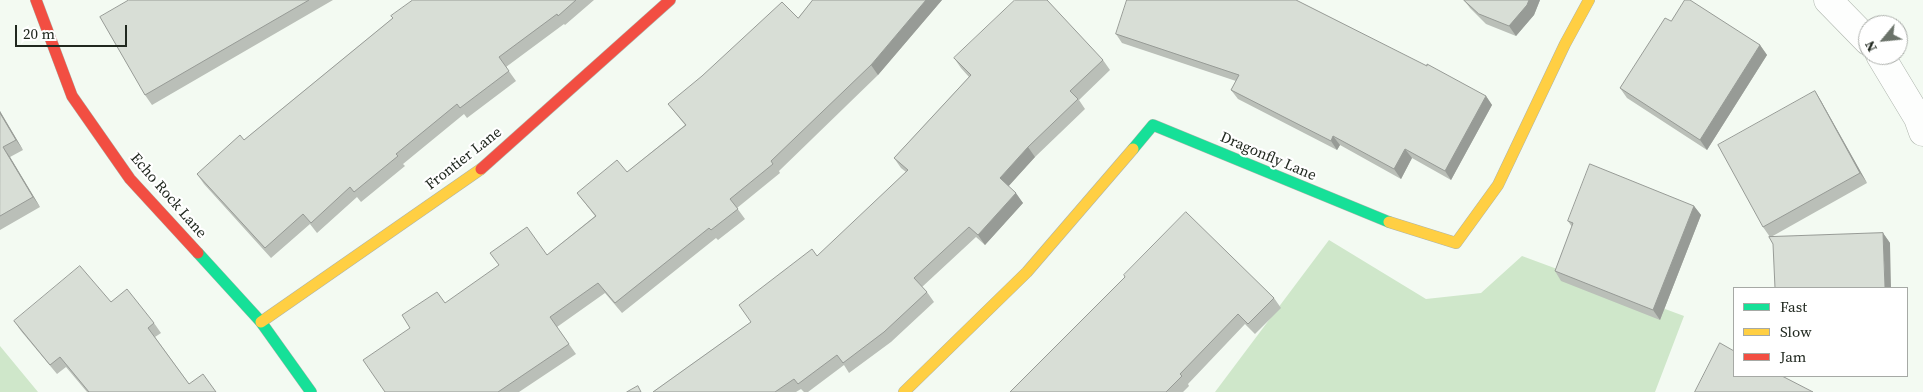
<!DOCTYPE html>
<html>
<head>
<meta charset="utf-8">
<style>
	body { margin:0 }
	#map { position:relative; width:1923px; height:392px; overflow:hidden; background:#f3faf2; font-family:"Source Serif 4",serif }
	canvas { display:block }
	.legend { position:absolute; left:1733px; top:287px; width:175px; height:90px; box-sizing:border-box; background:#fff; border:1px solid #a6a9a5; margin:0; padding:6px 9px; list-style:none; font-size:15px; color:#20281f }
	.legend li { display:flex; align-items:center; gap:10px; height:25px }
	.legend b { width:25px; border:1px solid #a6a9a5 }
	.north { position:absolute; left:1858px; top:15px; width:50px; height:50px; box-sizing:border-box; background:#fff; border:1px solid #a6a9a5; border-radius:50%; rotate:242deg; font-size:14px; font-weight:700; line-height:20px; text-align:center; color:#20281f }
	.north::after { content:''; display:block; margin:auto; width:18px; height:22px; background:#6a7269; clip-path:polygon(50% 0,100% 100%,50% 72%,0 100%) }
	.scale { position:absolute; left:15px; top:25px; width:112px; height:22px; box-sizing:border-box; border:2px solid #20281f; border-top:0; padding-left:6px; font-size:15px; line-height:18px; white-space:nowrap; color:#20281f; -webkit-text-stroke:4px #fff; paint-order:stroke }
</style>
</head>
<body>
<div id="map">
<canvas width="1923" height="392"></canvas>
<ul class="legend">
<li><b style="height:6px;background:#16e098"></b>Fast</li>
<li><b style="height:6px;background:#ffcf43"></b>Slow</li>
<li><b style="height:6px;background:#f24e42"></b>Jam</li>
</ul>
<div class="north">N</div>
<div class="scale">20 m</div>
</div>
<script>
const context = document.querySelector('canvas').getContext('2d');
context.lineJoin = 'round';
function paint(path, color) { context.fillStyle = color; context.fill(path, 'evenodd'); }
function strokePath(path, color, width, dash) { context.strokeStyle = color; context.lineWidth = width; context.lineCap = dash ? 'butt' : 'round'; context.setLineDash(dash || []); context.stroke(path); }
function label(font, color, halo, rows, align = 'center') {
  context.font = font + ' "Source Serif 4",serif'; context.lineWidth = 4.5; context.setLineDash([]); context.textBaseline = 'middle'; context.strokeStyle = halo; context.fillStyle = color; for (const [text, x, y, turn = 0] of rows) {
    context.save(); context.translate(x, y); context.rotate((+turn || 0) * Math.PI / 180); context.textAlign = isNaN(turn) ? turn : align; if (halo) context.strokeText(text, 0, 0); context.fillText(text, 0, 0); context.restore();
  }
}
const green = new Path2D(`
	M1329 240 1426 299 1481 293 1522 256 1684 316 1655 392H1215Z
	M0 346 38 392H0Z`);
const street = new Path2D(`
	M1828 0 1868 41
	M1880 55 1918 118 1923 132`);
const fast = new Path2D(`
	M1133 149 1153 125 1389 222
	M198 253 261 322 311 392`);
const slow = new Path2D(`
	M1389 222 1456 243 1498 185 1565 44 1589 0
	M261 322 481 169
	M904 392 1027 272 1133 149`);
const jam = new Path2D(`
	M36 0 72 96 130 179 198 253
	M481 169 670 0`);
const wall = new Path2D(`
	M129 0H333L152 105 145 95Z
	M413 0H594L565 25 564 24 506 67 516 81 467 118 464 114 403 164 405 166 361 202 357 197 317 233 310 224 271 258 204 184 197 174 244 140 393 18Z
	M813 0H942L878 75 779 171 780 173 737 208 745 219 718 240 716 238 622 313 605 293 557 327 576 354 519 392H385L410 328 445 303 547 255 595 216 577 193 627 172 685 125 668 104 798 18Z
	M1464 0H1540L1534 15 1516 36 1486 24 1470 8Z
	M1671 21 1760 45 1767 55 1707 150 1627 98 1620 88Z
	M1116 34 1486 96 1492 105 1451 180 1412 158 1401 179 1340 145 1337 150 1238 99 1231 90 1236 81 1122 43Z
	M954 58 1103 60 1110 70 1079 100 1085 109 1035 157 1008 186 1023 203 985 245 976 237 922 287 927 292 934 302 891 342 849 373 844 365 808 392H804L801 389 796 392H653L751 322 906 172 901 168 894 158 969 77 961 68Z
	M1815 91 1821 101 1867 183 1771 237 1883 233 1890 243 1773 244 1770 237 1763 227Z
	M0 111 23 150 10 157 40 207 0 230Z
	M1694 206 1701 215 1660 320 1561 281 1555 271 1572 227 1568 221Z
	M1274 298 1281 308 1255 334 1245 324 1188 384 1189 386 1183 392H1010Z
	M111 302 154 323 161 333 155 337 189 384 216 392H87L66 367 57 374 21 331 14 321Z`);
const shadedWall = new Path2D(`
	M926 0H942L878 75 871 65Z
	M1529 0H1540L1534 15 1516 36 1509 26Z
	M1760 45 1767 55 1707 150 1700 140Z
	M1815 91 1821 101 1867 183 1860 173Z
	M1486 96 1492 105 1451 180 1445 171Z
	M0 111 1 113 23 150 16 140 0 113Z
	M1333 136 1340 145 1337 150 1331 141Z
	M3 147 10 157 40 207 33 197Z
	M1028 147 1035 157 1007 188 1000 178Z
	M1405 149 1412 158 1401 179 1394 169Z
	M1016 193 1023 203 985 245 978 235Z
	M1694 206 1701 215 1660 320 1653 310Z
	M1883 233 1890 243 1891 288H1885Z`);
const building = new Path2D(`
	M129 0H309L145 95 100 17Z
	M413 0H576L558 16 557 14 499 57 509 71 460 108 457 104 396 154 398 156 354 192 350 187 311 223 303 214 265 248 197 174 240 135 244 140 393 18 391 16Z
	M813 0H926L871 65 771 161 773 164 730 199 738 209 711 230 709 228 615 303 598 283 550 317 569 344 498 392H385L363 360 410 328 402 315 437 292 445 303 499 265 490 253 527 227 547 255 596 216 577 193 617 160 627 172 686 125 668 104 702 76 782 2 798 18Z
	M1015 0H1047L1103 60 1070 91 1078 99 1028 147 1000 178 1016 193 978 235 969 227 914 278 927 292 884 332 843 363 837 355 798 384 794 379 775 392H653L751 322 739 305 812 249 817 256 908 170 894 158 971 75 954 58Z
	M1127 0H1296L1427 66V64L1486 96 1445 171 1405 149 1394 169 1333 136 1331 141 1231 90 1239 75 1116 34Z
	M1464 0H1529L1527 5 1509 26 1479 14Z
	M1685 0H1690L1760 45 1700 140 1620 88 1665 18 1671 21Z
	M1815 91 1860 173 1763 227 1718 145Z
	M0 113 16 140 3 147 33 197 0 216Z
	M1590 164 1694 206 1653 310 1555 271 1573 223 1568 221Z
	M1186 212 1274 298 1248 324 1238 314 1180 374 1182 376 1166 392H1010L1125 277 1124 275Z
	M1883 233 1885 288H1775L1773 244 1769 237Z
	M80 266 111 302 127 289 154 323 148 328 189 384 203 374 216 392H89L60 357 50 365 14 321Z
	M1720 343 1734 351V376H1782L1813 392H1695Z
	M638 386 641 392H627Z`);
const streetNames = [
	["Dragonfly Lane",1268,157,23],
	["Frontier Lane",464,159,-38],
	["Echo Rock Lane",168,196,49]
];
paint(green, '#cfe7ca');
strokePath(street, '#adb4ac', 29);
strokePath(fast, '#adb4ac', 12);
strokePath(slow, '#adb4ac', 12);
strokePath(jam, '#adb4ac', 12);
strokePath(street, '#fdfefd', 28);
strokePath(fast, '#16e098', 11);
strokePath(slow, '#ffcf43', 11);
strokePath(jam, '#f24e42', 11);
paint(wall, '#babfb8');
paint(shadedWall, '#979b96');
paint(building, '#d8ded6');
strokePath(building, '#979b96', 1);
label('15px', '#20281f', '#fff', streetNames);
</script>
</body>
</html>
